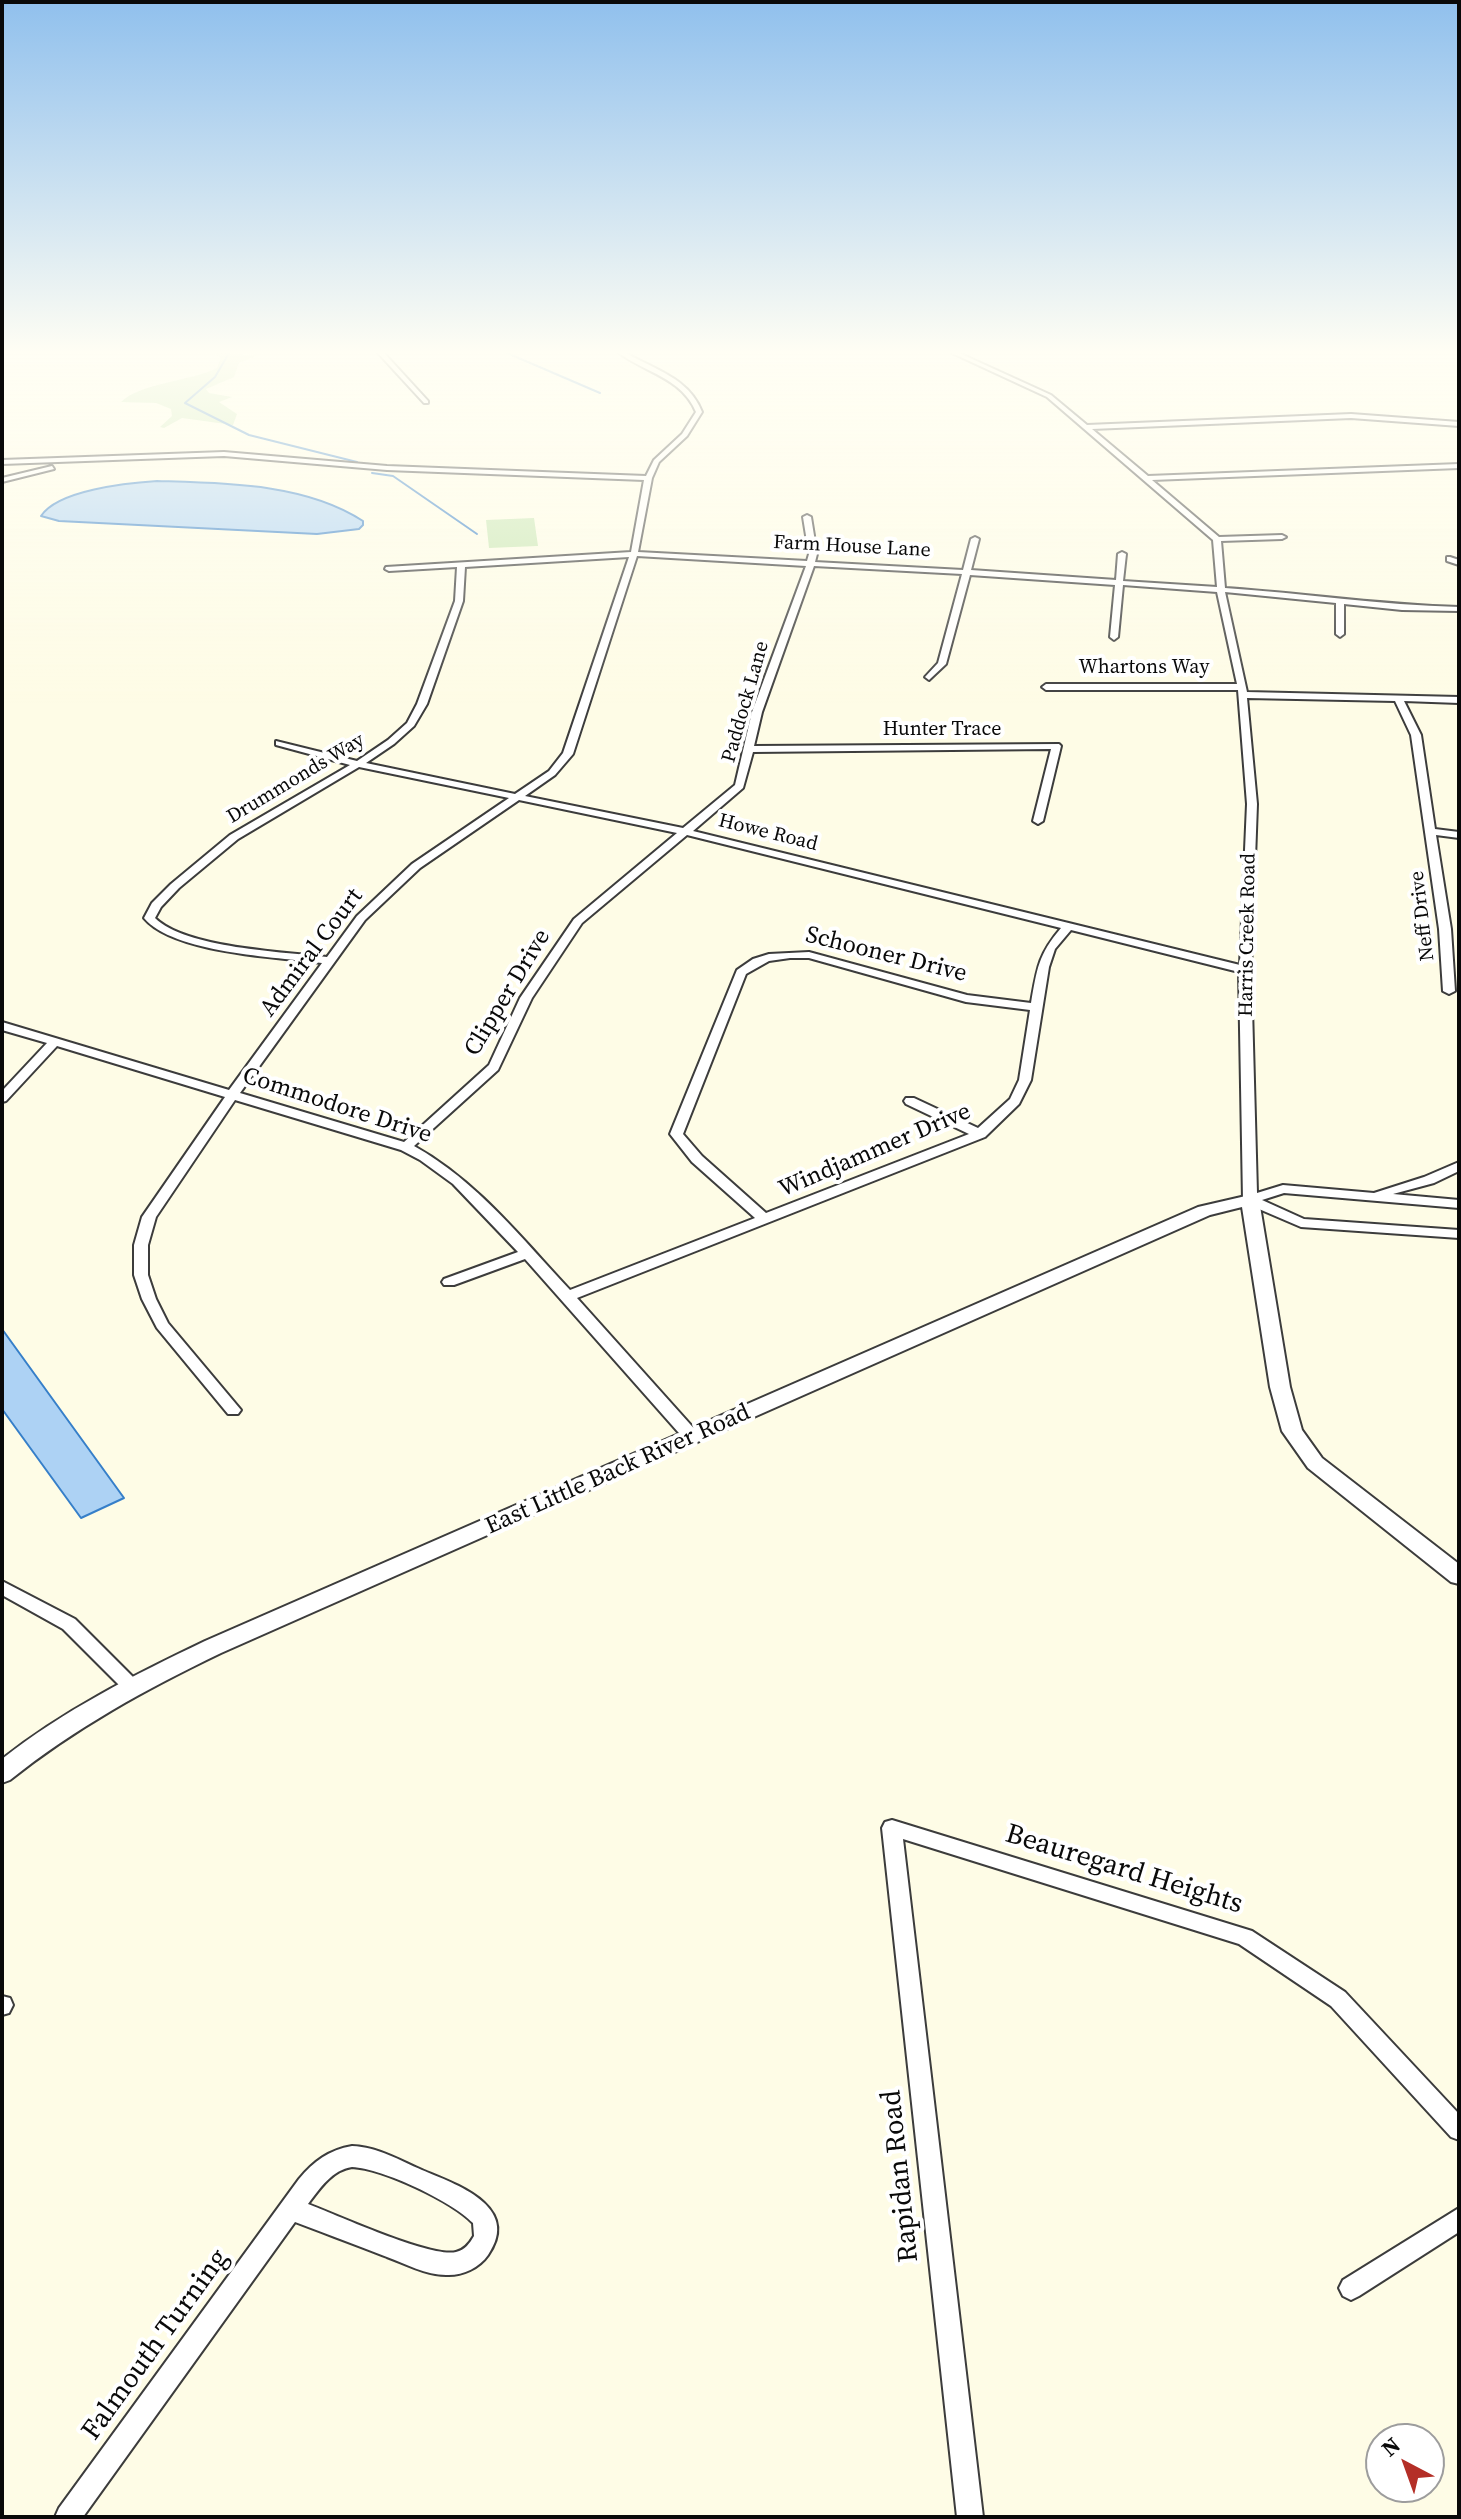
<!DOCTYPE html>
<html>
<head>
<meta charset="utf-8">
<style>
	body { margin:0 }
	#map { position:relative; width:1461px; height:2519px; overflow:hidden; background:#fefce6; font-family:"Source Serif 4",serif }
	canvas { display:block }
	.frame { position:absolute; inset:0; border:4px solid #090909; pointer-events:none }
	.north { position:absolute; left:1365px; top:2423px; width:80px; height:80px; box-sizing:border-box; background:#fff; border:2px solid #9d9d9d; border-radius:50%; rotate:319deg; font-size:22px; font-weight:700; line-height:32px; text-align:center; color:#090909 }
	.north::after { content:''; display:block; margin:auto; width:28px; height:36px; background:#b42f27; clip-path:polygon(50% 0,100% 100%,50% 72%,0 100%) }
</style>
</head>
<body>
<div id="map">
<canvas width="1461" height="2519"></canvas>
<div class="frame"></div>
<div class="north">N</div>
</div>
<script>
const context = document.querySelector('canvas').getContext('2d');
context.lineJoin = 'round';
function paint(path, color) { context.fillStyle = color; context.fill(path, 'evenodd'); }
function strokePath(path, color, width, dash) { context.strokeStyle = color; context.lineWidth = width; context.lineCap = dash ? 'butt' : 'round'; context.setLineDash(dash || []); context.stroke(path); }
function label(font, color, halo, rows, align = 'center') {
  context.font = font + ' "Source Serif 4",serif'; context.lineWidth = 8; context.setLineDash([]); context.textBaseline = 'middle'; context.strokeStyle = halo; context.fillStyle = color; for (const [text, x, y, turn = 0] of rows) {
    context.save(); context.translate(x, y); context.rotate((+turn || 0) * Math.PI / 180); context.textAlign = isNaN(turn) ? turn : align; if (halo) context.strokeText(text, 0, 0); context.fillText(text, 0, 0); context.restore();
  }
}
const green = new Path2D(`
	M213 353 258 355 239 363 234 377 206 389 209 393 232 397 219 402 237 414 233 425 182 418 164 428 160 427 172 416 171 409 156 403 121 402C140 383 192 381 217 368L221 358Z
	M534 518 538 546 489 548 486 520Z`);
const water = new Path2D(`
	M157 481C224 483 305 483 363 521V525L359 529 317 534 59 521 41 516C58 490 127 483 157 481Z
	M2 1329 124 1498 81 1518 2 1409Z`);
const stream = new Path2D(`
	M229 353 215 377 185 403 249 435 357 462
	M507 353 600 393
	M372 473 393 476 477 534`);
const minor = new Path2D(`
	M378 353H384L428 401V403H424Z
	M619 353H626C655 370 689 378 702 412L687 436 659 462 652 478 638 552 807 561 809 554 803 517 807 515 811 517 817 554 815 562 963 570 971 539 975 537 979 539 971 570 1116 580 1118 554 1122 552 1126 554 1123 581 1217 587 1213 540 1047 397 952 353H959L1051 395 1087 425 1351 414 1459 422V426L1351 418 1092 429 1148 476 1459 464V468L1152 480 1219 537 1282 535 1286 537 1282 539 1221 541 1225 588C1303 593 1380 605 1459 607V611L1402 610 1344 604V634L1340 637 1336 634V603L1225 592 1247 692 1459 697V703L1404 701 1421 735 1435 829 1459 832V838L1436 835 1451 929 1455 991 1449 994 1443 991 1439 929 1411 735 1395 701 1247 698 1257 804 1251 970 1257 1193 1283 1185 1374 1193 1424 1177 1459 1162V1171L1434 1183 1393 1194 1459 1200V1208L1284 1193 1262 1200 1304 1219 1459 1230V1238L1301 1227 1245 1203 1243 1200 1239 972 1071 930 1055 949 1049 967 1031 1080 1019 1104 985 1137 577 1298 698 1433 700 1437 698 1441H686L525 1259 454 1285H444L442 1282 444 1279 518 1252 453 1184 420 1160 401 1150 235 1100 156 1217 148 1245V1275L156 1299 168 1323 241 1410 238 1414H228L157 1328 142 1299 134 1275V1245L142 1217 225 1097 57 1046 6 1101 2 1102V1091L47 1043 2 1030V1022L229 1090 322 963C276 957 173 953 144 918L152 903 171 884 230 835 350 765 276 745V741L357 761 388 740 407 723 417 704 455 601 457 567 389 571 385 569 386 567 631 552 644 480 387 470 224 456 2 464V460L224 452 387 466 646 476 654 460 682 434 696 412C682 378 646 373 619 353ZM637 556 806 566 752 712 735 785 683 828 525 796 555 775 573 754ZM629 557 563 753 549 771 515 794 366 763 394 744 414 726 427 704 463 601 465 567ZM814 566 962 574 938 663 925 677 929 680 946 664 970 575 1115 585 1110 637 1114 640 1118 637 1123 585 1217 592 1237 684H1046L1042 687 1046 690H1238L1247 804 1240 965 693 831 743 788 753 752 1051 749 1033 821 1038 824 1043 821 1061 746 1059 744 754 746 762 712ZM359 767 509 798 412 864 357 916 327 957C284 952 185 948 155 918L161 907 179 888 238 839ZM519 800 677 833 574 919 520 998 489 1065 404 1142 240 1093 365 920 420 868ZM687 835 1061 928C1038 955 1037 969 1031 1003L967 995 809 952 769 954 753 959 737 970 670 1134 692 1162 755 1218 570 1290C522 1239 477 1181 414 1146L498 1070 532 998 582 923ZM790 958H809L966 1002 1030 1010 1019 1080 1010 1099 978 1128 914 1098H906L904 1101 906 1104 969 1134 766 1213 702 1156 683 1134 746 974 769 961Z
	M52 466 54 469 2 482V478Z
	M1450 557 1459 560V565L1447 561V557Z
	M2 1581 75 1619 137 1681 140 1686 137 1691 131 1693 125 1691 63 1629 2 1595Z
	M892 1820 1252 1931 1345 1992 1459 2114V2140L1451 2137 1331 2006 1239 1944 903 1839 983 2517H957L882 1828 885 1822Z
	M2 1996 10 1998 13 2005 9 2013 2 2015Z
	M352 2146C378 2147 399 2160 422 2170 455 2184 522 2206 488 2255 479 2268 462 2276 446 2275 426 2275 406 2264 387 2257 357 2245 326 2234 295 2222L83 2517H55L59 2508 299 2179C314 2161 329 2150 352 2146ZM352 2167C384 2169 451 2201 473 2223L474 2236C470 2243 465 2250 456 2252 431 2258 337 2215 308 2204 320 2188 332 2170 352 2167Z
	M1459 2208V2232L1359 2296 1351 2300 1343 2296 1339 2288 1343 2280Z`);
const tertiary = new Path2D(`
	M1250 1195 1259 1200 1290 1387 1302 1430 1322 1458 1459 1564V1584L1451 1582 1308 1468 1282 1431 1270 1387 1242 1207 1210 1215 221 1653C146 1689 75 1728 10 1780L2 1783V1759C64 1710 134 1675 205 1641L1198 1207Z`);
const farStreetnames = [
	["Farm House Lane",852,547,3],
	["Whartons Way",1144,668],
	["Paddock Lane",746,702,-74],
	["Hunter Trace",942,730],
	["Drummonds Way",296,779,-31],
	["Howe Road",768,833,14],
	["Neff Drive",1423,916,-97],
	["Harris Creek Road",1248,935,-89]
];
const streetNames = [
	["Admiral Court",312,953,-53],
	["Schooner Drive",886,955,14],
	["Clipper Drive",508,993,-59],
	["Commodore Drive",337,1106,18],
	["Windjammer Drive",875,1151,-23],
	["East Little Back River Road",618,1470,-24]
];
const nearStreetnames = [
	["Beauregard Heights",1124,1870,17],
	["Rapidan Road",901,2176,-96],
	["Falmouth Turning",156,2345,-54]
];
paint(green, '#c8e6b2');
paint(water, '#add2f4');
strokePath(water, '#367fc9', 2);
strokePath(stream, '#367fc9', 2);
strokePath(minor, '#3c3c3c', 4);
strokePath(tertiary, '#3c3c3c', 4);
paint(minor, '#fff');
paint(tertiary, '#fff');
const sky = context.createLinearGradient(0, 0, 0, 705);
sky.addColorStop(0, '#90c0ed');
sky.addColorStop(0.5, '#fffef4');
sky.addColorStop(1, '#fffef400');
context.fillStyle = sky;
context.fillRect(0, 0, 1461, 705);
label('20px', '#090909', '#fff', farStreetnames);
label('24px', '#090909', '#fff', streetNames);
label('28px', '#090909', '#fff', nearStreetnames);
</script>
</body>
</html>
